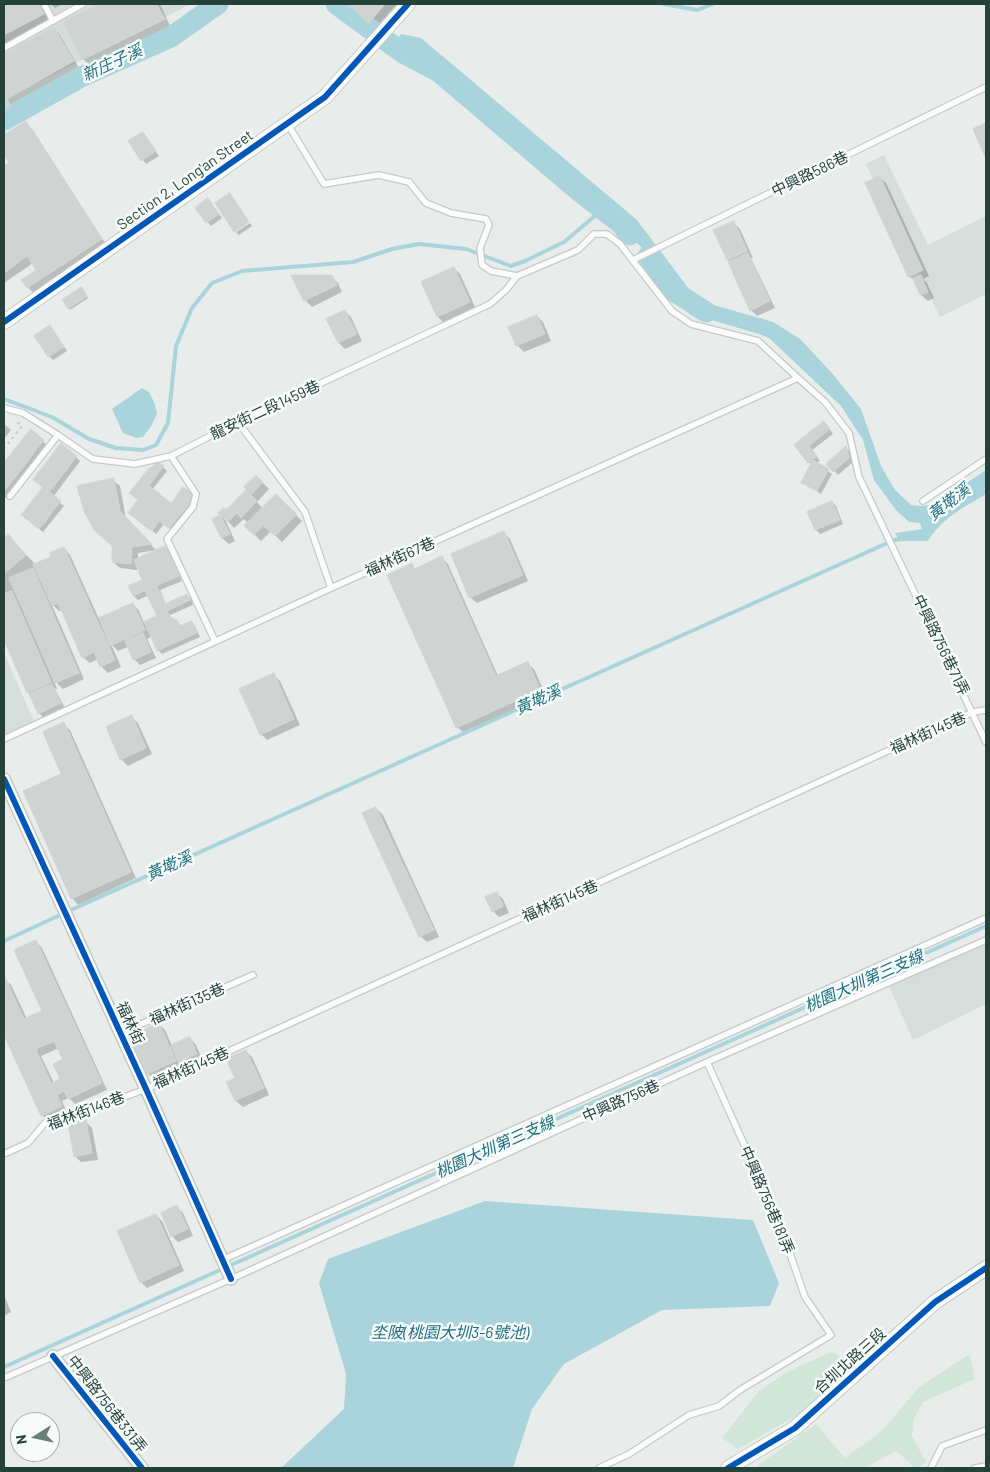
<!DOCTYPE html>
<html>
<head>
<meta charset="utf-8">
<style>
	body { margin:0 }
	#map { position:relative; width:990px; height:1472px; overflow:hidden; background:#e8edeb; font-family:Barlow,sans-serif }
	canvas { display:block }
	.frame { position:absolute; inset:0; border:5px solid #24423a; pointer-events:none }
	.north { position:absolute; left:10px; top:1412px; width:50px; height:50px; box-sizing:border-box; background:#f7fbf9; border:1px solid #a3b1ad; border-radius:50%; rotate:260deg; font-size:14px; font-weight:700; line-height:20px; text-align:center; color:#24423a }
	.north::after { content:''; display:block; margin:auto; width:18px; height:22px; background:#697e78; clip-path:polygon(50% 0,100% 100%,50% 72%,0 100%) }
</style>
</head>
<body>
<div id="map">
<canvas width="990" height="1472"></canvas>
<div class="frame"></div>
<div class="north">N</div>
</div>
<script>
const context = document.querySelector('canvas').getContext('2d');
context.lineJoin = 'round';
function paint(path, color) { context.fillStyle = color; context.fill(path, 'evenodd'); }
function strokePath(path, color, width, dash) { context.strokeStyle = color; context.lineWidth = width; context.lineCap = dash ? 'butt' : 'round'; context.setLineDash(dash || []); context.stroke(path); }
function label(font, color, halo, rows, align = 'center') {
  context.font = font + ' Barlow,"Noto Sans TC",sans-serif'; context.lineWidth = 5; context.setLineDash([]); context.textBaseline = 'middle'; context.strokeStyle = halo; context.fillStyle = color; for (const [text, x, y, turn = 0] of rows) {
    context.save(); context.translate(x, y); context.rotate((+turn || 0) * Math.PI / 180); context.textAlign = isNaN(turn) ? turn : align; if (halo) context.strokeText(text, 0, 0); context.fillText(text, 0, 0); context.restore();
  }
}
const built = new Path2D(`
	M4 4H191L4 100Z
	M348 4H397L374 29Z
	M884 155 928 245 986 216V294L940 317 866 164Z
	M4 653 34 721 4 736Z
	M986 942V1004L913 1040 888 984Z`);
const green = new Path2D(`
	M831 1352 853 1361 803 1412 738 1449 722 1438 759 1391 787 1372Z
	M970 1354 975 1379 923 1402 914 1419 912 1436 926 1462 919 1468H915L896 1451 865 1468H760L757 1466 816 1424 845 1458 883 1430 919 1387Z`);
const water = new Path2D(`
	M401 34 421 38 637 220 695 297 707 303 773 322 800 339 832 373 861 409 881 466 895 490 911 505 920 506 933 505 986 470V494C963 508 943 517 928 541H900L895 533 922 529 920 523 909 522 896 510 874 480 863 440 841 406 769 338 759 334 708 319 696 312 640 246 609 215 443 68C424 55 416 49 393 46Z
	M142 388 149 392 155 404 157 414 150 428 143 437 136 438 123 433 112 409Z
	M485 1201 753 1220 779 1283 770 1306 662 1310 564 1364 532 1409 513 1468H281L344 1409 346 1374 319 1283 328 1259Z`);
const shadow = new Path2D(`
	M4 4H41L50 20 4 44Z
	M51 4H63L55 8Z
	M102 4H160L170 26 89 65 83 59 65 22Z
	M348 4H397L376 28Z
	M54 28 60 35 79 68 12 106 16 113 4 119V57Z
	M26 123 32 129 107 246 34 294 22 280 38 270 33 263 4 283V168L10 164 4 152V136Z
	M146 137 159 156 146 164 130 142Z
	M880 177 886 183 929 276 923 279 927 283 934 298 928 301 921 295 916 282 909 276Z
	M208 200 222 218 211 226 197 208Z
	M733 222 740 229 753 258H751L775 308 757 316 751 310 715 231Z
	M250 223 252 226 239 235 236 232Z
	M454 268 460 274 476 309 444 323 438 317Z
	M293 276H331L338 283 342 292 312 307 306 301Z
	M83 290 88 298 70 310 69 308Z
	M345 311 351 317 362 341 345 349 339 343 328 319Z
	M537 316 543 322 551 341 524 352 518 346 510 328Z
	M53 331 67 351 53 360 49 356Z
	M4 424 11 430 4 439Z
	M828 427 833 434 812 450 820 461 816 463 832 474 821 494 803 482 812 466 795 445Z
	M31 431 47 445 4 500V466Z
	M846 448 850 452 853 462 838 475 828 464Z
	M76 457 80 461 53 497 64 506 43 532 27 519Z
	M158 462 167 471 152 490 172 506 191 494 198 500 196 509 176 534 164 524 156 534 134 516 139 500 135 497Z
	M256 476 269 489 257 502 263 509 276 495 302 521 282 542 271 531 261 541 246 526 248 523 244 519 234 528 224 517 235 541 229 544 222 538 213 520 222 516 248 490Z
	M113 480 120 486 126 519 156 550 138 553V560L165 547 169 551 182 581 160 590 166 605 187 595 191 599 193 605 170 615 173 620 177 621 182 627 191 622 195 626 200 637 162 654 158 650 152 636 147 639 156 658 140 665 134 659 128 647 118 651 111 644 121 667 108 673 101 666 98 659 90 663 83 657 62 610 59 611 51 603 84 679 63 689 53 679 57 689H55L66 710 45 719 39 713 28 692 4 636V596L5 595 4 594V540L8 536 36 565 53 557 64 548 70 555 99 619 133 604 139 611 144 623 158 616 149 595 138 600 134 596 144 581 137 565V570L120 568 113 562Z
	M832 502 836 506 843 524 820 534 816 530 808 512Z
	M504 533 510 539 528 581 477 603 470 597Z
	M442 558 448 564 498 676 527 663 534 669 546 696 464 733 457 727 412 565 416 570Z
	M274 675 280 681 300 725 267 740 261 734Z
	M131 717 138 723 152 754 128 766 121 759Z
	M63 724 70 730 136 878 78 905 72 898 63 774Z
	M376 808 383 815 439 937 427 942 420 936Z
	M496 893 503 899 509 913 499 917 493 911Z
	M36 942 42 948 107 1090 75 1104 69 1098 62 1101 67 1113 48 1121 42 1115 4 1032V979L11 985 27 1019 43 1011ZM59 1048 65 1060 62 1079 54 1083 41 1056Z
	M159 1024 165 1030 172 1046 190 1038 196 1045 203 1061 185 1068 179 1062 182 1068 154 1080 148 1074 131 1036Z
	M246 1051 252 1057 269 1095 243 1107 236 1101 228 1082 237 1078Z
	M86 1122 92 1128 98 1160 81 1162 75 1156Z
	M177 1207 183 1213 193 1236 178 1242 172 1236Z
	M156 1215 162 1221 184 1271 147 1288 141 1282Z
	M4 1295 11 1312 4 1316Z`);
const stream = new Path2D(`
	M664 4 697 10 713 4
	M4 399 52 417 89 439 116 448 143 450 156 445 168 423 176 346 192 308 212 283 242 271 353 262 392 249 419 244 466 249 511 266 525 261 564 242 602 210
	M71 910 894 540 903 539
	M4 941 58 916
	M4 1367 986 926`);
const river = new Path2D(`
	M336 4 403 53 439 72 580 192 620 223 630 235
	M4 120 79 78 171 37 218 4
	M648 256 672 290 706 312`);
const building = new Path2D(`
	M4 4H39L44 14 4 35Z
	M100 4H157L165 19 82 60 63 22Z
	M347 4H385L369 23Z
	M54 27 74 61 7 99 11 106 4 110V55Z
	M26 121 102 239 27 288 21 280 36 270 27 256 4 273V166L9 163 4 155V135Z
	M986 123V159L973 129Z
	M143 132 156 151 141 161 128 141Z
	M880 176 923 270 908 277 865 183Z
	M230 193 249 222 234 232 215 203Z
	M208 198 219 214 206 223 195 208Z
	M734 221 747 251 727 260 713 230Z
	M748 253 770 301 750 311 728 262Z
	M454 267 470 302 437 317 421 282Z
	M291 275H332L337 285 304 301Z
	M921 275 928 292 920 295 913 279Z
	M82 287 87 296 68 309 62 300Z
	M345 310 357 334 338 343 326 319Z
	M537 315 545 334 516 346 508 327Z
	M50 325 64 347 48 357 34 336Z
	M824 421 830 429 809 446 817 456 808 463 794 445Z
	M31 429 44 440 36 450 23 439Z
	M23 439 36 450 29 460 15 449Z
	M61 443 77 456 71 464 55 451Z
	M846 446 849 458 833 472 826 464Z
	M15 449 29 460 21 470 7 459Z
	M55 451 71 464 66 471 50 458Z
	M50 458 66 471 60 478 44 466Z
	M7 459 21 470 13 480 4 472V464Z
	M813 460 829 469 817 491 801 483Z
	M157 461 164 466 138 500 129 493 150 467 151 468Z
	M44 466 60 478 55 485 38 473Z
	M4 472 13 480 6 489 4 487Z
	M38 473 55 485 49 492 33 480Z
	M256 475 263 482 251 495 244 487Z
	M114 478 120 511 152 544 132 547 131 564 112 562V546L94 530 84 511 77 486Z
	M149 486 156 491 135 518 128 513Z
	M43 487 61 501 55 508 38 494Z
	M183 487 192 493 190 503 169 528 159 521Z
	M246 490 257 501 241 518 237 513 233 517 226 510Z
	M156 491 163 497 142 524 135 518Z
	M38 494 55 508 50 515 32 501Z
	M276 494 286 504 254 535 244 526Z
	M163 497 172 504 152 531 142 524Z
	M32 501 50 515 45 522 27 508Z
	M832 501 840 520 815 530 807 512Z
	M286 504 297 514 275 536 264 526Z
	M27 508 45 522 39 529 21 515Z
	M224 508 233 517 227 522 218 513Z
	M220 515 230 534 221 538 212 519Z
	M504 531 523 575 469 598 451 554Z
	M8 534 26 555 4 574V538Z
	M165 546 170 556 138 570 134 560Z
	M64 547 115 660 100 667 94 652 82 658 58 603 52 606 33 564 51 557 50 553Z
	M170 556 175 566 142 580 138 570Z
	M442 556 496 676 528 661 540 690 456 728 387 575 412 563 414 569Z
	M175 566 179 576 133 596 128 586Z
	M33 568 79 673 55 683 9 578Z
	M157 586 165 604 187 594 190 600 157 616 145 591Z
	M12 591 51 682 27 693 4 640V594Z
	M133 603 145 630 110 646 99 618Z
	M167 611 171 618 177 620 180 626 152 639 144 622Z
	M192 621 197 633 157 651 152 639Z
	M143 633 151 652 133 660 125 641Z
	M274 673 294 719 260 735 239 689Z
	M52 684 61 703 38 714 29 694Z
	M132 715 146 748 120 760 106 727Z
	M64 722 131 872 71 899 23 791 61 774 43 732Z
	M376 807 434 930 419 937 362 813Z
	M497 892 503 906 492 912 485 897Z
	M36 940 102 1083 79 1094 54 1041 45 1045 32 1015 42 1011 14 950Z
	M5 977 24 1019 32 1015 45 1045 36 1049 51 1083 60 1079 53 1064 63 1059 79 1094 68 1099 64 1091 57 1095 62 1106 41 1116 4 1035V978Z
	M159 1023 176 1061 147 1074 130 1036Z
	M190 1037 197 1054 178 1062 171 1045Z
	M246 1050 264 1088 235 1101 226 1082 235 1078 226 1059Z
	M86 1120 92 1153 74 1157 68 1123Z
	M177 1205 188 1229 171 1237 161 1213Z
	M156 1214 179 1265 140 1283 117 1231Z`);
const path = new Path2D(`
	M4 449 22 426 16 421`);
const service = new Path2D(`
	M44 4 53 21
	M4 48 83 4
	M287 123 324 184 379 175 409 182 426 203 451 213 486 219 489 225 480 248 482 265 491 271 517 276 578 250 594 234H607L620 244 672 311 691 324 758 341 798 378 825 402 849 433 859 477 986 742
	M633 260 986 87
	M4 408 23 413 58 435 93 459 135 464 171 456 238 422 490 304 506 290 517 276
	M238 422 305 512 331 588
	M171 456 196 494 193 507 167 539 215 641
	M10 496 58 435
	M923 501 986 459
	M4 739 331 588 798 378
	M121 1033 253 975
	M4 1154 28 1143 45 1123 81 1113 146 1089 973 712 986 710
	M222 1260 986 918
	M4 1378 231 1279 707 1062 986 940
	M599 1468 629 1454 689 1415 719 1406 740 1390 831 1335 805 1297 779 1222 707 1062
	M931 1468 942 1446 986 1430
	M975 1468 986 1466`);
const minor = new Path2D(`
	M4 779 146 1089 231 1279
	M53 1356 142 1468`);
const tertiary = new Path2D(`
	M4 322 325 97 408 4
	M728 1468 795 1428 935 1302 986 1268`);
const cycleway = new Path2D(`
	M4 322 325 97 408 4
	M4 779 146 1089 231 1279
	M53 1356 142 1468
	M728 1468 795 1428 935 1302 986 1268`);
const streetNames = [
	["中興路586巷",810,174,-26],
	["Section 2, Long'an Street",185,180,-35],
	["龍安街二段1459巷",265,410,-25],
	["福林街67巷",400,557,-24],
	["中興路756巷71弄",941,645,64],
	["福林街145巷",928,733,-24],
	["福林街145巷",560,901,-24],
	["福林街135巷",187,1004,-24],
	["福林街",130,1023,65],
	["福林街145巷",191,1068,-24],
	["中興路756巷",621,1101,-24],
	["福林街146巷",86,1111,-21],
	["中興路756巷181弄",767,1200,67],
	["合圳北路三段",850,1361,-42],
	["中興路756巷331弄",107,1404,52]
];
const waterNames = [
	["新庄子溪",112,63,-25],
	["黃墘溪",949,502,-38],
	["黃墘溪",538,700,-24],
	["黃墘溪",169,866,-24],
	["桃園大圳第三支線",864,981,-24],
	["桃園大圳第三支線",495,1147,-24],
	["坔陂(桃園大圳3-6號池)",450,1333]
];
paint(built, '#d6dedb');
paint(green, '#d1e6d8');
paint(water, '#a9d4db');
paint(shadow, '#0003');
strokePath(stream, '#a9d4db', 4);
strokePath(river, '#a9d4db', 21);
paint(building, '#cfd4d2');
strokePath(building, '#d1d6d4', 1);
strokePath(service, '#c5cac8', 8);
strokePath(minor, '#c5cac8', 14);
strokePath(tertiary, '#c5cac8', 16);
strokePath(path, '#c3ccca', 2, [2.5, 4]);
strokePath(service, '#fcfcfc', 5.5);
strokePath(minor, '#fcfcfc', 11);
strokePath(tertiary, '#fcfcfc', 14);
strokePath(cycleway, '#0057b8', 6);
label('15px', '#24423a', '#f7fbf9', streetNames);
label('italic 16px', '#1c6f80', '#f7fbf9', waterNames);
</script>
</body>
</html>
